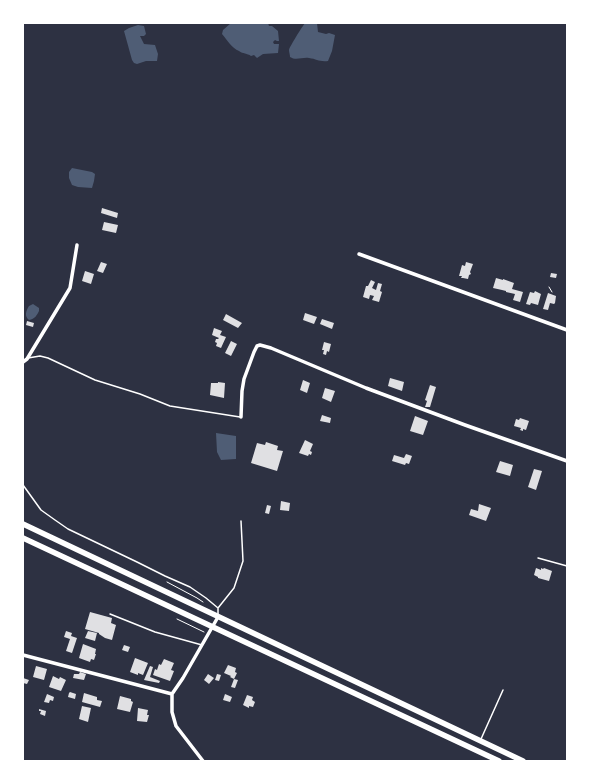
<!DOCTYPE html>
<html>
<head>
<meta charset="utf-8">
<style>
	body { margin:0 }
	#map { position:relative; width:590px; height:784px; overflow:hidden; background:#2d3142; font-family:Jost,sans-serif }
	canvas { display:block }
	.frame { position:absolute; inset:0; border:24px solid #fff; pointer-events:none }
</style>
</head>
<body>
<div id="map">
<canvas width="590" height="784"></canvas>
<div class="frame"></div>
</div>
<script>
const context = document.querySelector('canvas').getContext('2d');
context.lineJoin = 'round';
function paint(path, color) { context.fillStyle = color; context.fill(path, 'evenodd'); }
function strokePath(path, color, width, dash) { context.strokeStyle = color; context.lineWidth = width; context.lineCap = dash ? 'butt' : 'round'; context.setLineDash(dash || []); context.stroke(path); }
const water = new Path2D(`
	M231 23H268L269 26H272L278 31 279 41H277L275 40 273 42 274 44H279L278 53 263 54 257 58 254 55 251 56C247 53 243 54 239 51 232 48 227 40 222 34L223 30Z
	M305 23H317L318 32 326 34 329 33 335 35 332 51 328 61C319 62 317 59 309 58 302 57 296 61 290 57 290 55 289 52 289 50 290 46 302 27 305 23Z
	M138 25 144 26 146 34 144 36H140L144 44 155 45 158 54 157 61H146L137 64 134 63 132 60 124 31 129 28Z
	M72 168 92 172 95 174 94 181 92 188 78 187 72 185 69 178V172Z
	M33 304 39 308V311C37 315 35 319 29 320 24 316 26 311 29 306Z
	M216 433 236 436V459L221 460 217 452Z`);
const building = new Path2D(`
	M102 208 118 213 117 218 101 213Z
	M104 222 118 225 116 233 102 230Z
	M101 262 107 264 103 273 97 271Z
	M466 262 473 264 470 272 471 274 469 275 468 279 463 278H461L462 276H459L462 265 465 266Z
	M85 271 94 274 91 284 82 281Z
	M551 273 557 274 556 278 550 277Z
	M496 278 503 280V279L514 283 512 289 523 292 520 302 513 300 515 294 506 292V291L502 290 493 288Z
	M371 280 375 282 372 288 376 290 378 283 382 284 380 291 382 292 379 302 372 300 374 296 370 295 369 299 363 297 366 286H368Z
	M535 291 541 294 538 305 531 303 530 305 526 304 530 292 534 293Z
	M548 293 556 296 555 303 554 304 550 303 548 310 543 309Z
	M305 313 317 317 314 324 303 320Z
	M226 314 242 323 238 328 223 320Z
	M322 319 334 323 332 329 320 324Z
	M27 321 34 323 33 327 26 325Z
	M214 328 222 331 220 335 226 337 221 348 216 346 217 343 215 342 216 339H218L219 338 212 335Z
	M231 341 237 344 231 356 225 353Z
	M324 342 331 344 329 352 327 351 326 355 323 354 324 350H322Z
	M390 378 404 382 402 391 388 386Z
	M303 380 310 383 307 393 300 390Z
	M218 382 225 383 224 398 210 395 211 383H218Z
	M430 385 436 387 430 407H425L427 401 425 400Z
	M325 388 335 391 331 402 322 398Z
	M322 415 331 418 330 423 320 421Z
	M415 416 428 421 423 435 410 431Z
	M520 418 529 421 526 430 523 429V431L520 430 521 428 514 426 516 419 519 420Z
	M305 440 313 444 310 451 312 452 311 455 309 454 308 456 299 453Z
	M266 442 278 446 277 450 283 451 277 471 251 463 257 443 265 445Z
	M406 454 412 456 409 464 406 463 405 465 392 461 394 455 404 458Z
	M500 461 513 465 510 476 496 472Z
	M534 469 542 471 536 490 528 487Z
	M281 501 290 503 289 511 280 510Z
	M479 504 491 508 486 521 469 515 471 509 478 511Z
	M267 505 271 506 269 514 265 513Z
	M536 568 541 570V568L543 569 544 568 552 571 549 581 538 578V577L534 575Z
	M90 612 112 618 111 623 116 625 112 640 105 638 99 634V633L85 629Z
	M66 631 72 633 71 636 77 638 72 653 66 651 70 639 64 637Z
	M88 631 97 633 95 641 85 638Z
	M83 644 96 649 95 654H96L94 660 91 659 90 662 79 658Z
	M124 645 130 647 128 652 122 650Z
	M135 658 148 663 143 675 138 673V675L130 672Z
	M164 659 174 663 171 670 174 671 170 681 153 675 155 669 157 670 159 664 161 665Z
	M228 665 236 668 235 672 237 673 234 679 230 677 231 676 224 673Z
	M36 666 47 669 44 680 33 677Z
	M150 666 153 667 150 677 160 681 159 683 144 680Z
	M80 672 86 674 84 680 73 678 74 674H79Z
	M208 674 214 678 209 684 204 680Z
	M217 674 221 675 219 681 215 680Z
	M53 676 59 679 60 677 66 680 61 691 49 687Z
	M23 678 29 680 27 684 23 683Z
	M234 679 238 680 235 688 231 687Z
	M70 692 76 694 75 699 68 697 69 693Z
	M84 693 97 697V700L102 701 100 707 82 702Z
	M47 694 54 697 53 701 50 700 49 703 44 702Z
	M225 694 232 697 230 702 223 700Z
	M247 695 253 697 252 700 255 702 253 707 249 706V708L243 705Z
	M120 696 131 699V701L133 702 130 712 117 709Z
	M82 706 91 708 88 722 79 719Z
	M138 708 148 710 147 715H149L147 722 137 721Z
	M39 709 46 711 45 716 40 714 41 711H39Z`);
const path = new Path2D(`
	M549 287 552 292
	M167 582 197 598 203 602
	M177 619 204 632`);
const service = new Path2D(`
	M28 358 40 356 48 358 95 380 140 394 170 406 240 417
	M23 485 41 510 55 520 68 529 137 562 165 576 190 587 206 598 218 608
	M538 558 567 566
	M110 614 155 632 202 645
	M218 615V608L234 588 243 561 241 521
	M481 739 503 690`);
const minor = new Path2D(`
	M359 254 567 330
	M23 362 27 359 70 288 77 245
	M241 417 242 391 244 379 254 352 257 346 260 345 271 348 366 388 465 425 567 461
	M23 655 172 694
	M203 761 176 726 172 712V694L183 678 218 617`);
const primary = new Path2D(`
	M23 524 523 761
	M23 538 499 761`);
paint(water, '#4f5d75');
paint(building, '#e0e0e3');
strokePath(path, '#fff', 1);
strokePath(service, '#fff', 1.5);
strokePath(minor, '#fff', 3.5);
strokePath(primary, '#fff', 5.5);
</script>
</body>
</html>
